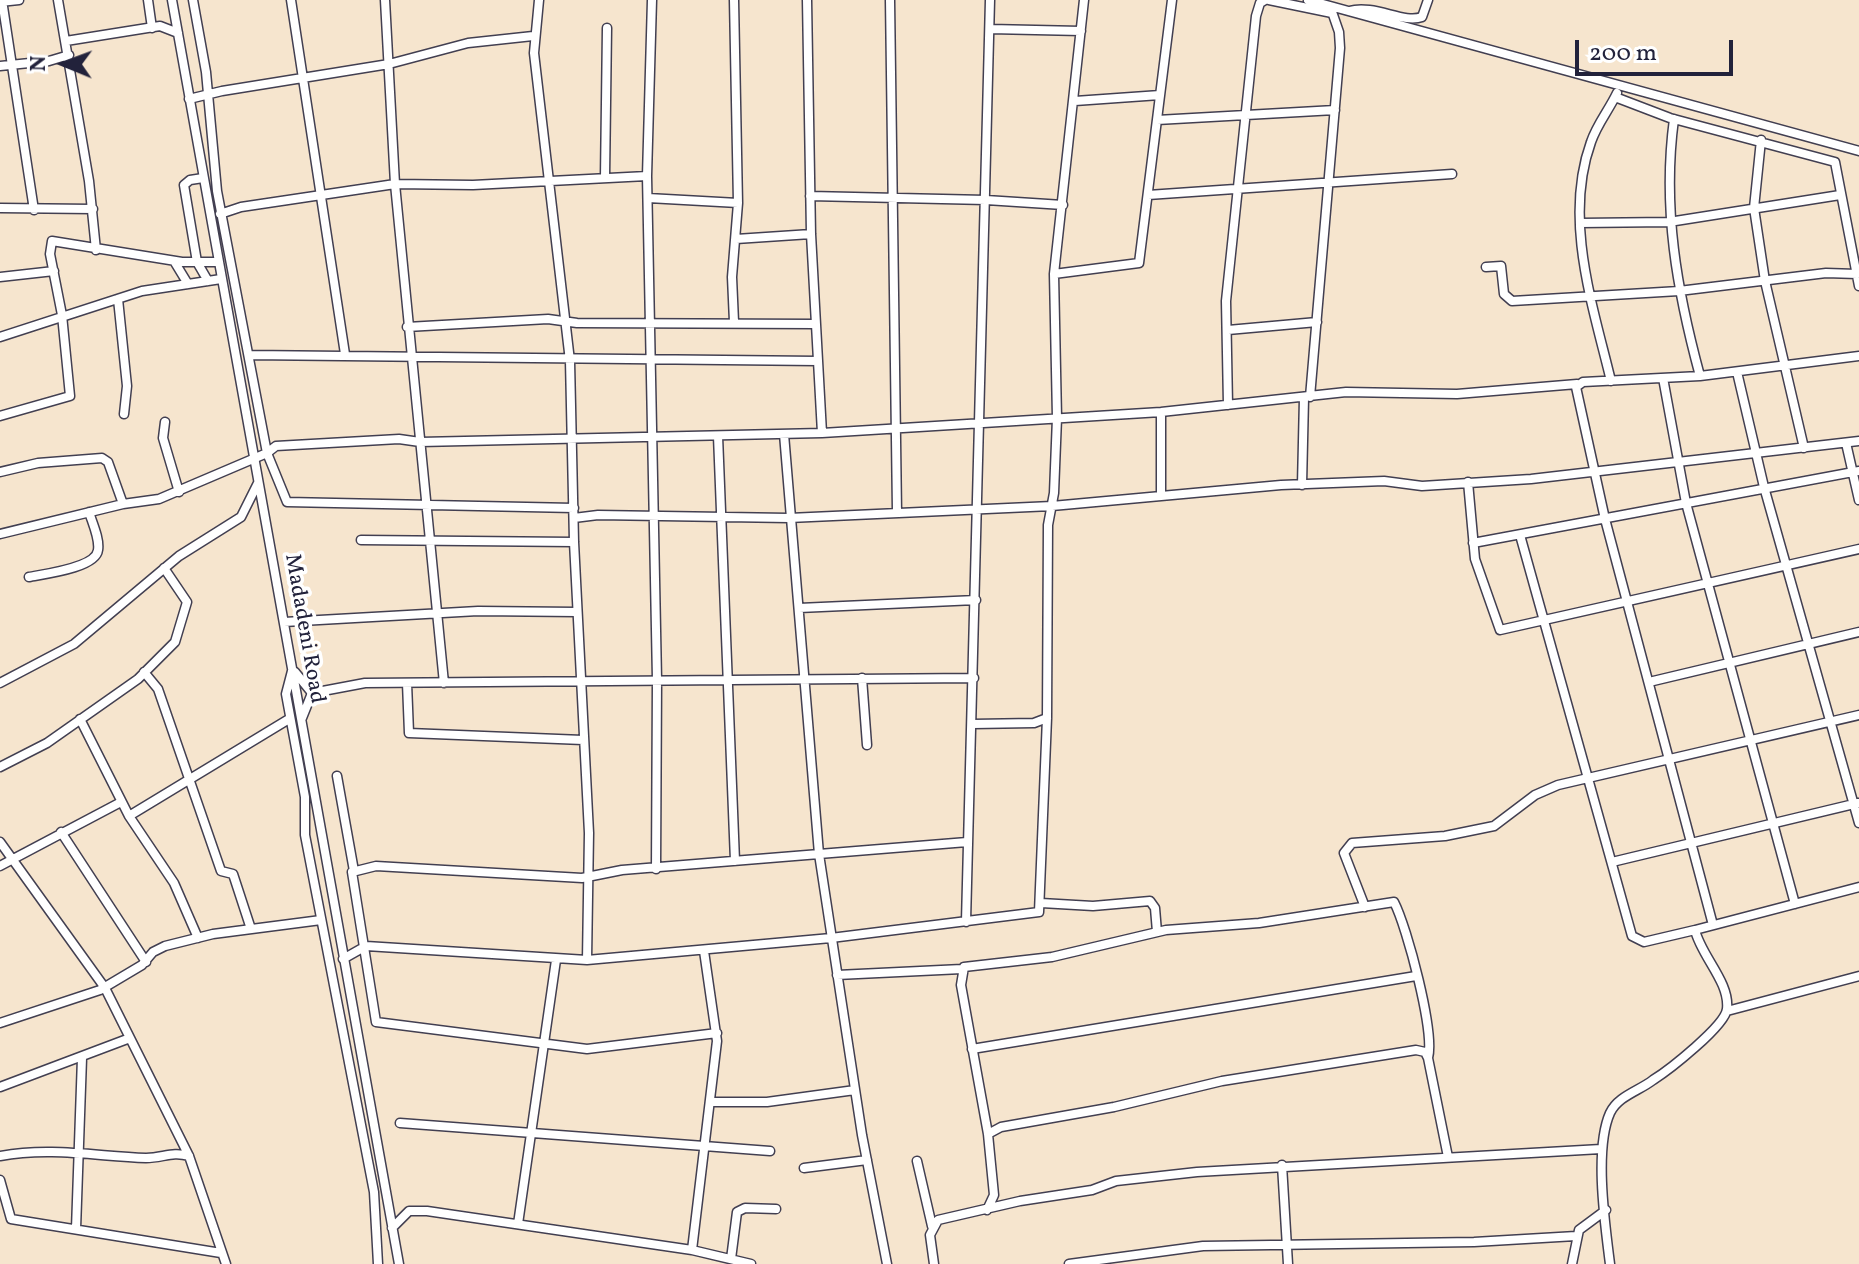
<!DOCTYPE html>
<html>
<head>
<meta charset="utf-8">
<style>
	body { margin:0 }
	#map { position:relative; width:1859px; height:1264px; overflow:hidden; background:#f6e5ce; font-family:Vollkorn,serif }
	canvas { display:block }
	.north { position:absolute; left:24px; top:24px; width:80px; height:80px; -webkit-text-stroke:6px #fff; paint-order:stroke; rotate:271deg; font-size:22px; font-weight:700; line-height:32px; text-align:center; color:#22223b }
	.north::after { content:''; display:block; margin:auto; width:28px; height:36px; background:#22223b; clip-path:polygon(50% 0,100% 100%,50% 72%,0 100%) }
	.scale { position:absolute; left:1575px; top:40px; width:158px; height:36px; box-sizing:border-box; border:4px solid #22223b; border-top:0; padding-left:10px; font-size:24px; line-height:28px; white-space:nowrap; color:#22223b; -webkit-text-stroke:6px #fff; paint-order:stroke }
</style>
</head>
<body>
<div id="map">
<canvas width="1859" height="1264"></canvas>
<div class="north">N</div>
<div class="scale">200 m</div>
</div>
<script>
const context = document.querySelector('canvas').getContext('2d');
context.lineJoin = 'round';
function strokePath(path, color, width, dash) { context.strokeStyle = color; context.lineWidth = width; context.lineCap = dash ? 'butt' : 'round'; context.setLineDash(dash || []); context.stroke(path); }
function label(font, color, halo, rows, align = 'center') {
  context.font = font + ' Vollkorn,serif'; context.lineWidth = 7; context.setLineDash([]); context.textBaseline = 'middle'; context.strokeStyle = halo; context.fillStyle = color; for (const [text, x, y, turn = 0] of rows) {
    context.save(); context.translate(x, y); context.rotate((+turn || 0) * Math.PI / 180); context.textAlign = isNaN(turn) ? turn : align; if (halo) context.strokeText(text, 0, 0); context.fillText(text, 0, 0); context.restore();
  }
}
const minor = new Path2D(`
	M2 0 34 210
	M58 0 89 181 96 250
	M148 0 152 28
	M172 0 399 1264
	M193 0 206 72 217 191 267 453 287 502 574 508
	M291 0 345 354
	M385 0 395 184 444 683
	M539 0 534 53 570 361 574 542 589 833 587 960
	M652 0 647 176 657 680 656 869
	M734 0 738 203 732 277 734 322
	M807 0 811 234 822 433
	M890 0 897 512
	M1269 0 1332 13
	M1308 0 1859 151
	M0 2 19 0
	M1349 11C1375 4 1403 24 1422 17L1428 0
	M990 29 1081 31
	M66 41 160 26 178 33
	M0 66 49 61 69 55
	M1615 97 1670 118 1835 162 1859 286
	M189 99 222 91 389 64 468 43 533 36
	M1075 101 1160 95
	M1674 119C1662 208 1677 291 1700 376
	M1157 120 1335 110
	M1761 140 1754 208 1765 281 1804 448
	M605 177 607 28
	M203 178 190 180 184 185 197 262 208 281
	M1148 195 1452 174
	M810 196 986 200 1063 205
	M648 198 738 203
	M0 208 93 209
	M220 214 241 207 395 184 473 185 647 176
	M1580 223 1669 222 1840 195
	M736 239 811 234
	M174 261 188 284
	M1486 267 1501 266 1504 294 1512 301 1679 291 1826 273 1857 274
	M1054 274 1139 263 1172 0
	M0 277 54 271
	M118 299 127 386 124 414
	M407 327 548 319 577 323 816 324
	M1228 330 1317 322
	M0 337 142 291 221 279
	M249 355 818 361
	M1737 372 1764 487 1859 823
	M1663 378 1686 503 1795 904
	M1611 381C1593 306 1563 219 1591 142 1597 124 1609 110 1617 93
	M1310 397 1340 48 1339 32 1330 6
	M1228 405 1226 301 1256 16 1260 3 1265 0
	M0 416 70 396 62 315 50 254 52 241 182 262H218
	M165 422 163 438 179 492
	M784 434 819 854 862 1135 887 1264
	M718 436 735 861
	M1846 443 1859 500
	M0 472 38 463 102 458 108 462 123 504
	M1468 482 1475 559 1500 630 1859 549
	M1302 485 1304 398
	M1161 496V412
	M574 518 598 515 789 518 1052 506 1281 485 1384 481 1422 486 1531 479 1859 441
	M0 534 123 504 159 499 267 453 276 446 399 439 420 442 822 433 1161 412 1346 392 1457 394 1577 384
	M1520 535 1632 936 1644 942 1695 930
	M361 540 574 542
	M1473 543 1859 471
	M29 577C44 574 96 568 98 550 100 539 92 522 89 512
	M799 608 976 600
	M284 622 478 611 577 612
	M292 671 286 694 305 797V835L374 1192 378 1264
	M144 672 158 689 221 871 233 874 251 929
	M295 672 312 693
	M862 678 867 745
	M1649 682 1859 632
	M0 683 74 644 179 556 241 517 258 483
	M407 683 409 733 583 740
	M312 693 365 683 974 678
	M302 718 312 693
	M80 719 129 816 174 883 198 938
	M973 724 1034 723 1047 718
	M0 767 47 743 138 679 175 642 187 602 164 568
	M337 776 354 871
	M129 816 289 719
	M61 832 146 962
	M0 842 105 988 189 1156 226 1264
	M1612 862 1858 803
	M0 866 121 802
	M1041 903 1093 906 1150 901 1155 908 1157 932
	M1365 907 1344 853 1352 843 1445 836 1494 826 1535 795 1558 785 1859 715
	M966 922 990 0
	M1713 925 1605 519 1576 387 1583 382 1700 376 1859 356
	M343 959 366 946 587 960 831 938 1039 912 1047 718 1048 525 1054 493 1057 418 1054 274 1084 0
	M837 975 962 969
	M1727 1011 1859 976
	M0 1023 100 990 142 965 153 952 165 946 213 934 321 920
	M717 1033 587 1049 376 1022 352 872 376 866 582 878 622 870 967 842
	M972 1049 1416 976
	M0 1087 130 1038
	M710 1102H767L855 1090
	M400 1123 770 1151
	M988 1134 1001 1127 1114 1107 1222 1081 1416 1050 1425 1052 1428 1058
	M0 1156C49 1147 96 1156 146 1158 163 1158 172 1151 189 1156
	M917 1161 932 1226
	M1282 1165 1288 1264
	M804 1168 867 1160
	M0 1180 11 1219 221 1253
	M987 1210 994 1195 988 1134 961 985 964 967 1052 957 1166 930 1259 923 1394 902C1407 927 1435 1032 1428 1058L1448 1157
	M518 1224 556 960
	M392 1228 409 1211H427L692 1250 751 1264
	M76 1229 82 1058
	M692 1250 717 1041 704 951
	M731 1259 737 1212 745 1208 776 1209
	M934 1264 930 1235 938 1220 1020 1201 1092 1190 1116 1181 1197 1172 1601 1149
	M1069 1264 1203 1246 1474 1242 1576 1236
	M1572 1264 1579 1230 1606 1210
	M1610 1264C1605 1224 1594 1149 1610 1113 1618 1096 1639 1091 1653 1080 1669 1070 1725 1026 1727 1009 1730 982 1701 956 1695 930L1859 887`);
const streetNames = [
	["Madadeni Road",303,629,80]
];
strokePath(minor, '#423f51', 11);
strokePath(minor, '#fff', 8);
label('22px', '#22223b', '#fff', streetNames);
</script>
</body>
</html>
